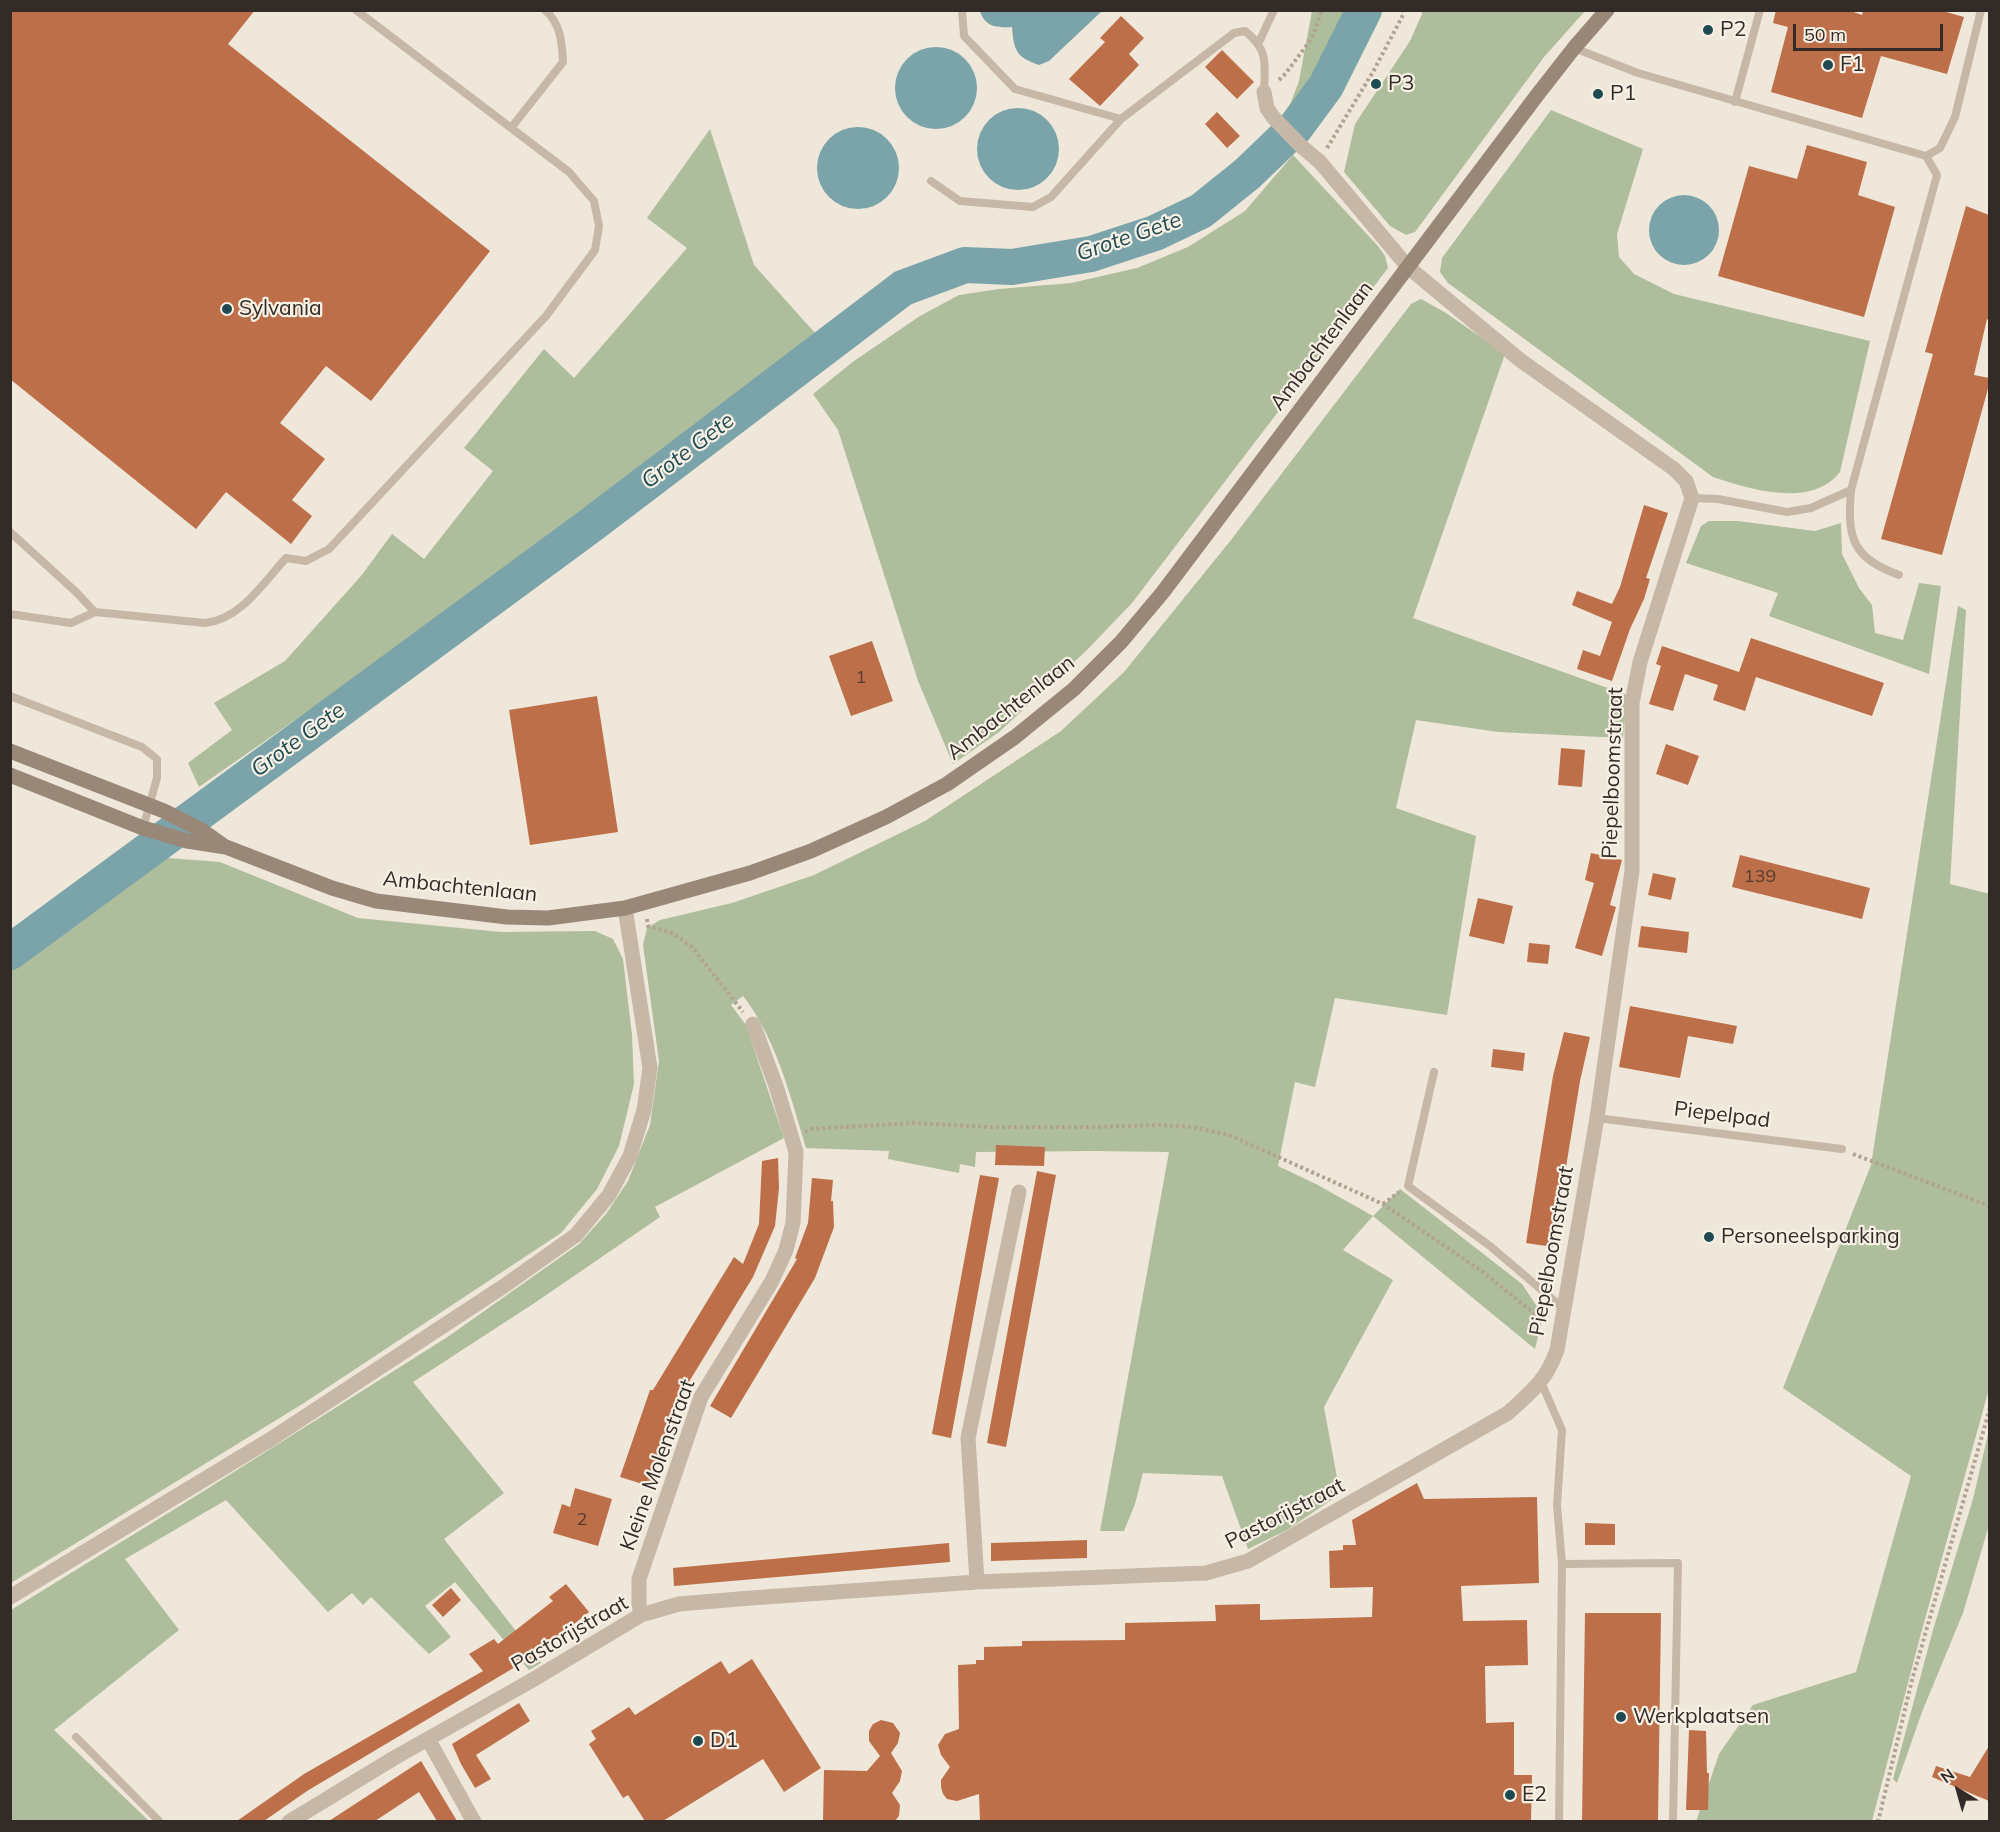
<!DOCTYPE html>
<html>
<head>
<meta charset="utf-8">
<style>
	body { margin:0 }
	#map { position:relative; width:2000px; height:1832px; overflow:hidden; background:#efe7d9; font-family:Mulish,sans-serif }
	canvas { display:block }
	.frame { position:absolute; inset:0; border:12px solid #332b27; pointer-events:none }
	.north { position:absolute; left:1928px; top:1760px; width:60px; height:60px; -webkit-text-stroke:4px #f7f0e5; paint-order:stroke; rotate:323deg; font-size:16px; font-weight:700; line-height:24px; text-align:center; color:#332b27 }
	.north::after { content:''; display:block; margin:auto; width:21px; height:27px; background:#332b27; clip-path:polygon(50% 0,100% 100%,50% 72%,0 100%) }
	.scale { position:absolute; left:1793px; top:24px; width:150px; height:27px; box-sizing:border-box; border:3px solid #332b27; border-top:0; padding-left:8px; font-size:18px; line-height:21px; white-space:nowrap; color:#332b27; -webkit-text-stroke:4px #f7f0e5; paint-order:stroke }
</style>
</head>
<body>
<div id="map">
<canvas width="2000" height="1832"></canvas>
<div class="frame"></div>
<div class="north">N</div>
<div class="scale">50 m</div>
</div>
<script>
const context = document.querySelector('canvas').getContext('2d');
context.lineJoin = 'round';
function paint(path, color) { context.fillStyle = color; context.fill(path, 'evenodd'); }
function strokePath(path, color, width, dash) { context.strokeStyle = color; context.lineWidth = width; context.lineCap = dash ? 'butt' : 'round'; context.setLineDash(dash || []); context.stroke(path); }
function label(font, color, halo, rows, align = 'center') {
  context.font = font + ' Mulish,sans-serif'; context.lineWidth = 4.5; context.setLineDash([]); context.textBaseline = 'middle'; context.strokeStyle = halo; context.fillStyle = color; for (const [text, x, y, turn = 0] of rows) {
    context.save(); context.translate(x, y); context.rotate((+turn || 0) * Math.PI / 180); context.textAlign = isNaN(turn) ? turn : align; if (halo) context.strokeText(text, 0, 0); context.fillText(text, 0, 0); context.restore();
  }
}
const green = new Path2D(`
	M1312 11H1346L1333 54 1285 118 1299 81Z
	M1421 11H1585L1544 57 1415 232 1406 235 1390 226 1344 172 1355 124 1410 41 1422 14Z
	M1551 110 1643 149 1617 234 1619 257 1634 274 1674 294 1870 341 1840 472C1811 509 1750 489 1713 477L1448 283 1440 272 1442 258Z
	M710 129 754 265 815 333 665 449 401 646 199 787 188 763 232 730 214 703 285 661 361 576 392 534 424 559 493 471 464 448 544 349 574 378 687 248 647 218Z
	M1293 155 1377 245 1385 256 1388 268 1132 603 1086 651 999 732 953 764 918 681 838 430 813 394 854 361 920 316 959 295 999 289 1071 283 1137 268 1188 247 1245 211Z
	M1421 299 1446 313 1505 354 1413 618 1627 695 1623 738 1498 732 1416 720 1396 808 1476 836 1447 1015 1335 998 1315 1087 1295 1082 1278 1166 1316 1184 1373 1216 1400 1189 1522 1284 1538 1308 1542 1320 1535 1349 1373 1216 1343 1250 1393 1280 1324 1407 1340 1494 1287 1530 1248 1549 1222 1476 1143 1473 1135 1504 1124 1531H1100L1169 1152 1094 1151 976 1152 975 1167 960 1164 959 1173 888 1159 889 1151 806 1148C791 1098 776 1038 743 996L731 1005 746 1025 784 1138 655 1207 660 1217 536 1302 413 1382 504 1493 444 1539 541 1663 529 1670 455 1582 425 1606 451 1637 429 1654 371 1597 363 1605 352 1593 328 1612 226 1500 125 1559 179 1630 54 1730 149 1821 11 1822V1610L199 1494 449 1336 579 1244 606 1214 628 1181 650 1125 659 1061 643 945 647 928 660 920 732 903 814 875 925 821 1061 731 1124 672 1231 540 1411 304Z
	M1709 521H1738L1815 531 1841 523 1842 554 1859 588 1872 605 1875 633 1903 640 1919 583 1941 586 1929 674 1769 616 1778 593 1686 563 1701 526Z
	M1958 606 1966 610 1950 884 1990 894 1989 1389 1920 1637 1872 1821 1696 1822 1719 1754 1753 1705 1856 1672 1911 1476 1783 1388 1871 1165Z
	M142 856 220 862 358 918 501 932 595 931 613 939 623 959 632 1035 634 1084 619 1146 597 1189 561 1233 304 1403 11 1583V952Z
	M1989 1430V1525L1963 1613 1922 1712 1897 1783 1893 1779 1933 1630 1973 1499Z`);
const water = new Path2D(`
	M980 11V10L1102 11 1049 61 1039 65C1016 57 1014 51 1012 27 997 28 985 27 980 11Z
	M895 88a41 41 0 1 1 82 0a41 41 0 1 1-82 0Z
	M977 149a41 41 0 1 1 82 0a41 41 0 1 1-82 0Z
	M817 168a41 41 0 1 1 82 0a41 41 0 1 1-82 0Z
	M1649 230a35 35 0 1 1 70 0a35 35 0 1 1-70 0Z`);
const river = new Path2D(`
	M10 952 591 525 903 288 965 265 1012 267 1091 254 1155 233 1201 211 1247 174 1295 128 1326 86 1364 10`);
const building = new Path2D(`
	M10 10H255L228 44 490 251 371 401 326 366 280 423 325 459 292 500 312 516 291 544 226 492 196 529 10 379Z
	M1776 10H1848L1862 15 1863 10H1939L1964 17 1947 74 1881 56 1862 118 1771 92 1788 27 1773 23Z
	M1121 16 1144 38 1129 54 1139 65 1100 106 1069 79 1105 42 1100 38Z
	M1222 50 1254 82 1237 99 1205 67Z
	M1217 112 1240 136 1227 148 1205 124Z
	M1807 145 1867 162 1858 195 1895 207 1864 317 1718 276 1749 166 1797 179Z
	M1966 206 1989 215V320L1987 319 1974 375 1989 378V385L1942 555 1881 539 1933 354 1925 352Z
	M1644 505 1668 513 1646 578 1650 579 1644 599 1630 629 1612 681 1577 669 1583 650 1600 656 1612 622 1572 605 1577 591 1612 604 1620 587Z
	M1751 638 1884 683 1872 716 1756 677 1745 711 1713 700 1718 685 1685 674 1673 711 1649 704 1661 666 1656 664 1662 646 1739 672Z
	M872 641 893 701 851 716 829 656Z
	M597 696 618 832 530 845 509 710Z
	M1666 744 1699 756 1688 785 1656 774Z
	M1561 748 1585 750 1582 787 1558 785Z
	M1591 853 1622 860 1610 905 1616 907 1602 956 1575 948 1594 883 1585 880Z
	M1740 855 1870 888 1862 919 1732 887Z
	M1653 873 1676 878 1671 900 1648 895Z
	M1478 898 1513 906 1504 944 1469 936Z
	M1641 926 1689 932 1687 953 1638 947Z
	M1529 943 1550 945 1548 964 1527 962Z
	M1630 1006 1737 1026 1733 1044 1688 1036 1680 1078 1619 1067Z
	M1564 1032 1590 1037 1580 1081 1553 1247 1526 1243 1553 1076Z
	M1493 1049 1525 1053 1523 1071 1491 1067Z
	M996 1145 1045 1147 1044 1166 995 1165Z
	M778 1158 779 1188 775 1226 753 1277 687 1385 684 1383 649 1486 620 1477 650 1390H653L734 1257 743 1264 759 1224 762 1161Z
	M1037 1171 1056 1175 1006 1447 987 1443Z
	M980 1175 999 1178 951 1438 932 1434Z
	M812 1178 833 1180 831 1201H833L834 1227 815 1278 731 1418 710 1406 797 1259 795 1258 808 1223Z
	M1417 1483 1424 1499 1537 1497 1539 1583 1461 1586 1463 1621 1527 1620 1528 1665 1485 1666 1486 1723 1514 1722V1775H1532L1531 1821H980L979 1794 957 1801 947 1799 943 1794 941 1787V1780L950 1767 941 1755 938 1745 945 1734 959 1729 958 1665 976 1664V1660H984V1647L1022 1646V1641L1125 1640V1623L1216 1621 1215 1605 1260 1604V1620L1372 1617 1373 1587 1330 1588 1329 1551 1343 1550V1545H1356L1352 1520Z
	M575 1488 612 1499 598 1546 553 1533 562 1504 570 1507Z
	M1585 1523 1615 1524V1545H1585Z
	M1087 1540V1558L991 1561V1543Z
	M949 1543 950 1562 674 1586 673 1568Z
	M566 1584 589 1612 537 1654 307 1791 264 1821H237L304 1774 483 1671 469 1654 494 1639 498 1644 553 1601 549 1597Z
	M451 1588 461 1600 443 1617 432 1605Z
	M1585 1613H1661L1658 1821H1582Z
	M752 1659 821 1768 784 1792 763 1759 663 1821H645L628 1795 623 1798 589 1744 596 1739 591 1731 629 1707 635 1715 721 1661 729 1674Z
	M519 1703 530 1721 476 1755 491 1779 475 1788 461 1764 452 1744Z
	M881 1720 893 1723 900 1733 898 1743 891 1753 902 1771 900 1781 892 1793 900 1805 899 1816 895 1821H823L824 1770 867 1771 880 1756 869 1741V1731L873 1724Z
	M1689 1730 1706 1731 1707 1773H1709L1708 1810H1686Z
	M1989 1746V1801L1932 1777 1936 1766 1970 1777Z
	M421 1761 457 1821H437L419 1792 375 1821H329Z`);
const path = new Path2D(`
	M1279 80 1286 73 1312 38 1322 10
	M1327 148 1373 72 1403 15V10
	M647 919 648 926 672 933 692 947 743 1012
	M805 1132 811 1129 914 1123 989 1127H1094L1160 1125 1192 1127 1229 1135 1383 1204 1483 1272 1546 1323
	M1853 1154 1990 1206
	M1383 1204 1399 1192
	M1878 1822 1912 1680 1990 1408`);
const lane = new Path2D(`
	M962 10 964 36 1015 89 1121 119 1234 33 1245 31C1269 50 1265 64 1264 92
	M1259 42 1274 10
	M1574 48 1638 73 1926 156 1940 148 1955 117 1981 10
	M1735 102 1760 10
	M511 128 563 62C562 43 561 24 545 10
	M931 181 960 201 1033 207 1051 197 1121 119
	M1692 498 1718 499 1787 512 1811 508 1851 490
	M10 532 75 591 95 612
	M1899 575C1852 558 1847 538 1851 490L1937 175 1926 156
	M10 614 71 623 95 612 205 623C240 620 264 582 286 558L306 561 329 549 546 316 595 250 599 226 594 201 569 172 356 10
	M10 696 142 747 157 759V778L143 828
	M1434 1072 1408 1186 1490 1246 1564 1309
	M1597 1118 1842 1149
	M1541 1382 1562 1430 1557 1505 1562 1564 1559 1822
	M1562 1564 1678 1563 1673 1822
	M76 1737 160 1822`);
const street = new Path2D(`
	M977 1582 968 1438 1019 1192
	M10 1597 271 1439 504 1286 576 1235 609 1195 630 1156 644 1110 650 1068 625 908
	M641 1615 639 1604V1579L701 1397 772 1281 786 1250 793 1223 796 1152 776 1086 753 1024
	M428 1739 474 1822
	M289 1822 394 1758 529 1682 641 1615 679 1604 751 1598 977 1582 1206 1573 1248 1561 1508 1413C1532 1391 1546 1381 1557 1350L1597 1118 1632 871V703L1640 662 1692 498 1686 481 1674 469 1520 360 1408 267 1320 162 1301 146 1273 117 1267 108 1264 92`);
const secondary = new Path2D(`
	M10 751 164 811 203 831 224 846
	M10 775 143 828 187 841 226 847 332 888 376 901 507 917 548 918 625 908 750 873 811 851 886 817 947 784 1015 737 1074 689 1121 642 1163 592 1538 94 1574 48 1607 10`);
const markers = [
	[1708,30,6,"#1f4a51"],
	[1828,65,6,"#1f4a51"],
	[1376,84,6,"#1f4a51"],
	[1598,94,6,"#1f4a51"],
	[227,309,6,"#1f4a51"],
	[1709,1237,6,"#1f4a51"],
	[1621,1717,6,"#1f4a51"],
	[698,1741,6,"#1f4a51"],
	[1510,1795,6,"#1f4a51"]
];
const numberNames = [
	["1",861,678],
	["139",1760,877],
	["2",582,1520]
];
const poiNames = [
	["P2",1720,30],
	["F1",1840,65],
	["P3",1388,84],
	["P1",1610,94],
	["Sylvania",239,309],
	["Personeelsparking",1721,1237],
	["Werkplaatsen",1633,1717],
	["D1",710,1741],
	["E2",1522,1795]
];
const streetNames = [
	["Ambachtenlaan",1322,346,-53],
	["Ambachtenlaan",1011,708,-38],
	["Piepelboomstraat",1613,773,-88],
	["Ambachtenlaan",460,887,6],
	["Piepelpad",1722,1115,7],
	["Piepelboomstraat",1552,1251,-80],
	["Kleine Molenstraat",658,1465,-70],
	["Pastorijstraat",1285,1514,-27],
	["Pastorijstraat",570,1634,-30]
];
const waterNames = [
	["Grote Gete",1129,237,-19],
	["Grote Gete",688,451,-37],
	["Grote Gete",298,740,-36]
];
paint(green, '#aebd9b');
paint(water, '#7aa4aa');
strokePath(river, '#7aa4aa', 36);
paint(building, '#bd6f49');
strokePath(path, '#b2a291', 4, [3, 3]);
strokePath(lane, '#c6b7a6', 8);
strokePath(street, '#c6b7a6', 15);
strokePath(secondary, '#998778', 15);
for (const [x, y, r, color] of markers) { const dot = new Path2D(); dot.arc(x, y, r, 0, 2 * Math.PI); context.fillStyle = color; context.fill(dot); strokePath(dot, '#f7f0e5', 2); }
label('18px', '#563c30', null, numberNames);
label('21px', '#332b27', '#f7f0e5', poiNames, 'left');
label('21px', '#332b27', '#f7f0e5', streetNames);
label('italic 22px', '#1f4a51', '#f7f0e5', waterNames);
</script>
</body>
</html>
